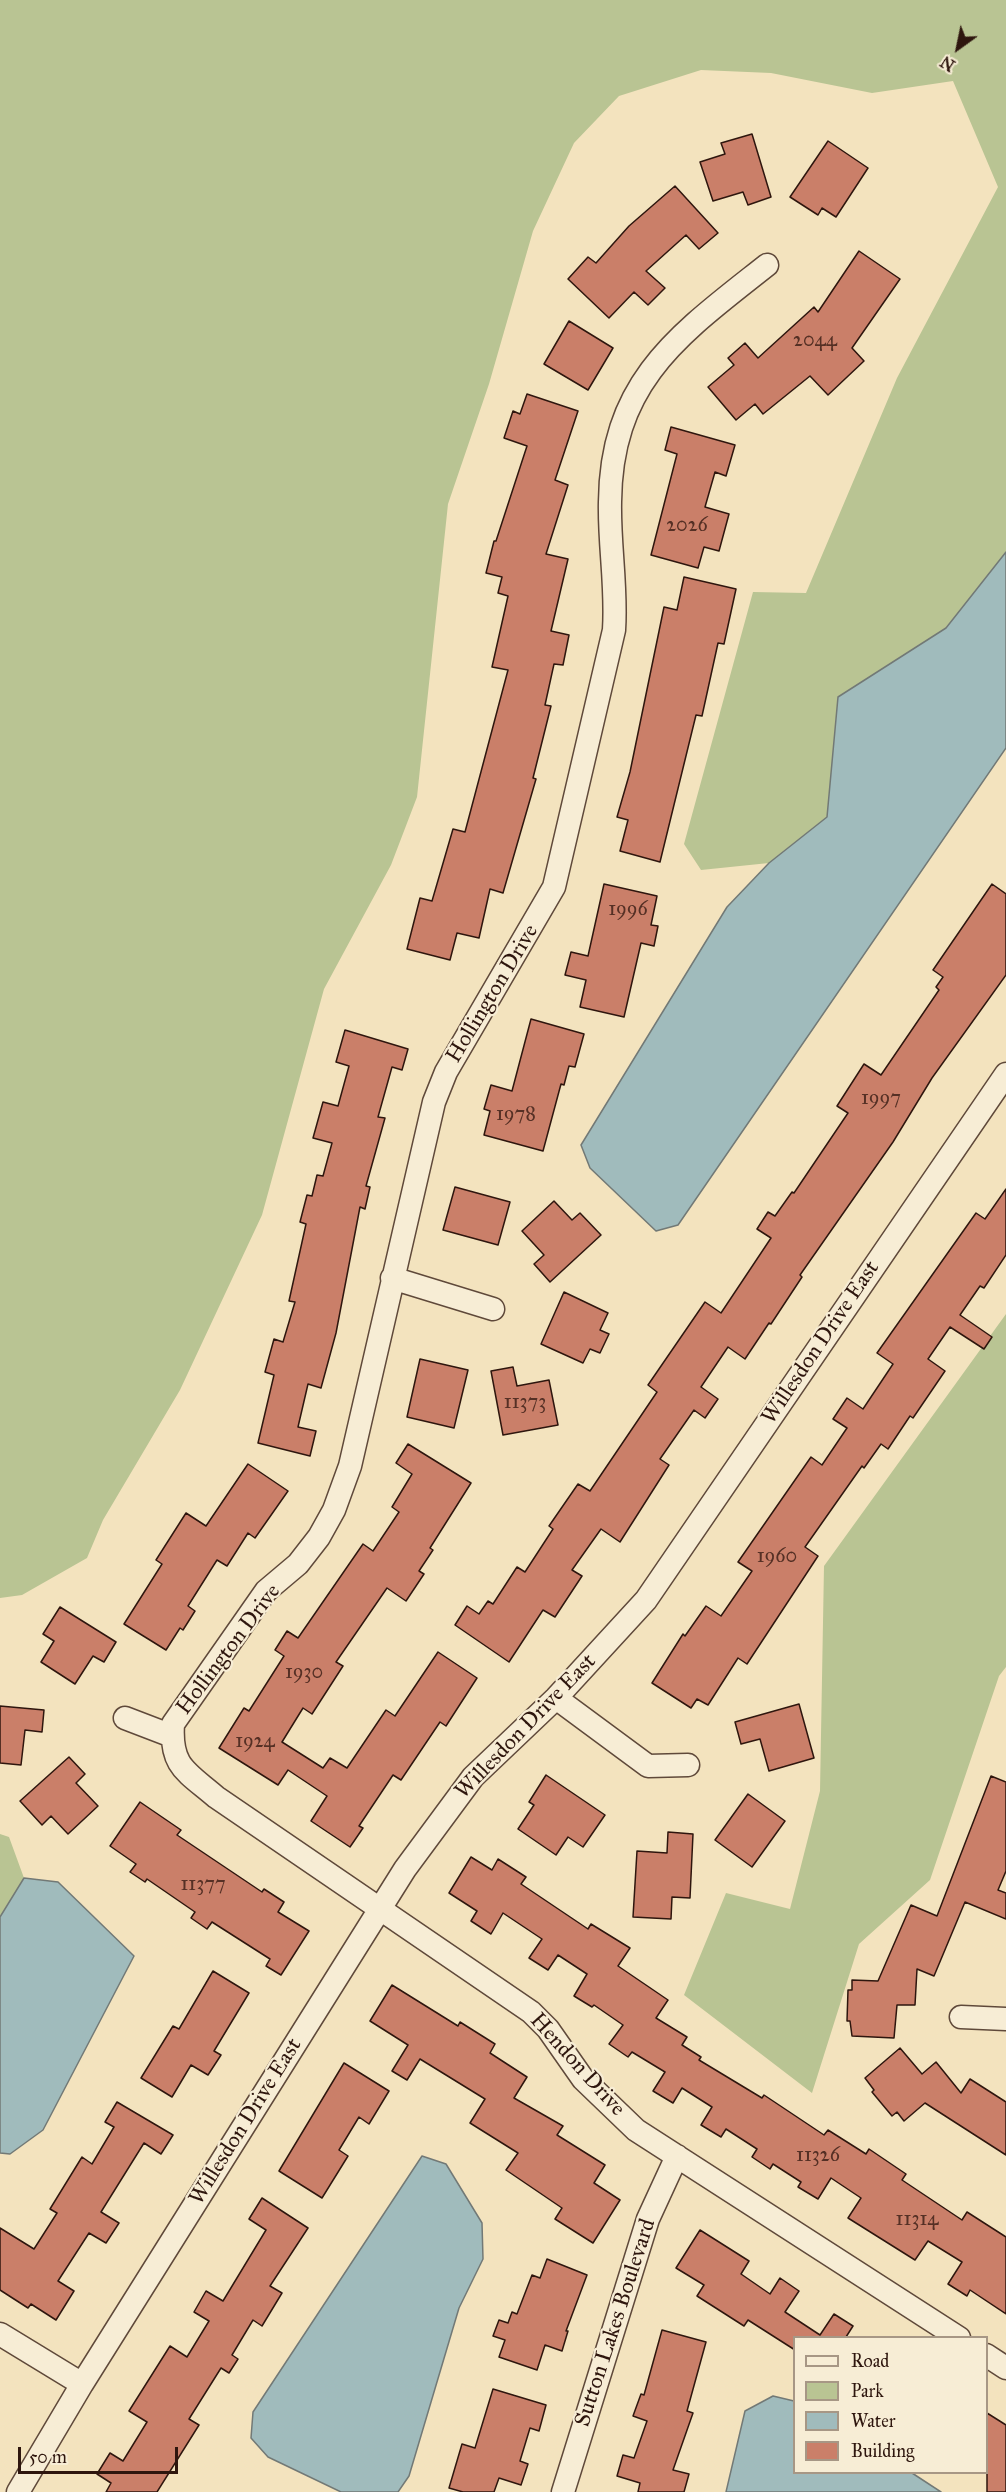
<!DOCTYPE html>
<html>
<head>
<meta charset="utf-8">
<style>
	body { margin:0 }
	#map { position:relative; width:1006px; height:2492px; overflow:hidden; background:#f3e3be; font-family:"IM FELL Great Primer",serif }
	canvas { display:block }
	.legend { position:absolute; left:793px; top:2336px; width:195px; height:138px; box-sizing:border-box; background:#f7edd5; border:2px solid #a79785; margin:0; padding:8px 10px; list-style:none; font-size:18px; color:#2e160e }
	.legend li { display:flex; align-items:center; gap:12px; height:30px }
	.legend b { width:30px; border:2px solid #a79785 }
	.north { position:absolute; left:928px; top:18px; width:60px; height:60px; -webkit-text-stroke:4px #f7edd5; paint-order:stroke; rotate:213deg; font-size:16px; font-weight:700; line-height:24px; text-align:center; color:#2e160e }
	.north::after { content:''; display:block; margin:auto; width:21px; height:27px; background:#2e160e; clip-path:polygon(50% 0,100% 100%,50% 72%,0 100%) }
	.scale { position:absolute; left:18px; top:2447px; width:160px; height:27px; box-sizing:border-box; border:3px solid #2e160e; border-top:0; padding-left:8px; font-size:18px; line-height:21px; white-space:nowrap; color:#2e160e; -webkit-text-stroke:4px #f7edd5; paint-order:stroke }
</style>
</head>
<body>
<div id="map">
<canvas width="1006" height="2492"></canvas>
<ul class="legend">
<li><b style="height:8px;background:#f7edd5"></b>Road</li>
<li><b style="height:16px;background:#b9c493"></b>Park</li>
<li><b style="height:16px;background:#a0bbbc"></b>Water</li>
<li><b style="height:16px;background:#ca7f69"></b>Building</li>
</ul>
<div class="north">N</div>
<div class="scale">50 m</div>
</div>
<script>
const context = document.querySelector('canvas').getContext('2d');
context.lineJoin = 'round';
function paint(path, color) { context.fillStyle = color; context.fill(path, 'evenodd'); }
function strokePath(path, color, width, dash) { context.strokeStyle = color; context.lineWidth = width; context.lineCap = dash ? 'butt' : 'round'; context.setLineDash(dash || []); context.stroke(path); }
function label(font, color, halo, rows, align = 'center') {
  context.font = font + ' "IM FELL Great Primer",serif'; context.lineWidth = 4.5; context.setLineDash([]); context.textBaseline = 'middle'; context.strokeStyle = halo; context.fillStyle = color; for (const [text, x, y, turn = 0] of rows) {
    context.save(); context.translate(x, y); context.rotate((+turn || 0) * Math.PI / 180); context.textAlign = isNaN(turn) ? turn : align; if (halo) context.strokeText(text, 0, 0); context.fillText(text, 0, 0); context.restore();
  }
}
const green = new Path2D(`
	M0 0H1006V552L946 628 838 697 827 817 769 863 701 870 684 844 753 592 806 593 897 378 998 187 953 81 872 93 771 73 701 70 619 96 574 143 533 231 489 384 448 504 417 797 391 865 324 989 262 1215 180 1390 103 1520 87 1558 22 1595 0 1598Z
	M1006 1314V1667L999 1676 930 1880 859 1944 812 2093 684 1995 726 1893 790 1909 820 1791 824 1566Z
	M0 1834 9 1837 24 1878 0 1917Z`);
const water = new Path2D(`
	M1006 552V748L678 1225 656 1231 590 1168 581 1145 727 907 769 863 827 817 838 697 946 628Z
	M24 1878 58 1882 134 1956 43 2130 10 2154 0 2153V1917Z
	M422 2156 446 2164 482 2223 483 2259 459 2308 409 2476 398 2492H341L268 2457 251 2438 253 2412Z
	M773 2396 794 2401V2472L912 2473 941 2492H726L745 2411Z`);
const building = new Path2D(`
	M752 134 771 197 748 205 743 192 713 201 700 162 725 154 721 143Z
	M828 141 868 168 836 217 822 208 818 215 790 197Z
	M675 186 718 233 699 249 686 235 646 271 665 288 648 305 634 292 609 318 568 279 588 257 596 263 629 226Z
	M859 251 900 279 852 348 864 361 828 395 810 376 763 414 755 404 736 420 708 387 734 365 728 358 745 343 758 358 814 307 818 312Z
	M569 321 613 348 588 390 544 364Z
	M527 394 578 411 555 480 568 485 546 554 568 559 551 631 569 635 563 665 554 664 545 705 551 706 533 778 536 779 503 893 490 889 479 938 457 933 450 960 407 949 420 898 432 901 453 829 465 832 508 670 492 667 508 596 498 593 502 577 486 573 494 541H496L527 446 504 438 513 411 520 414Z
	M671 427 735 445 726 476 715 472 705 507 729 514 719 551 704 547 698 568 651 555 677 454 665 450Z
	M684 577 736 589 724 644 718 643 702 716 696 715 660 862 620 851 628 820 617 817 630 772 664 607 677 610Z
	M604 884 657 896 651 925 658 926 654 946 641 943 624 1017 580 1007 586 980 565 975 571 952 588 956Z
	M992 884 1006 894V975L932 1078 893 1142 800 1275 802 1277 771 1324 769 1323 745 1359 728 1347 701 1387 718 1399 705 1418 694 1410 660 1459 669 1465 620 1542 601 1529 572 1570 582 1576 555 1617 543 1610 509 1662 455 1625 467 1606 479 1614 488 1601 493 1604 517 1567 525 1572 553 1529 549 1526 578 1484 590 1491 657 1392 648 1385 705 1302 721 1313 771 1238 757 1229 768 1212 775 1216 792 1192 794 1193 848 1113 837 1106 864 1064 881 1075 939 990 936 987 943 977 933 970Z
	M531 1019 584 1034 575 1067 569 1066 564 1085 561 1084 543 1151 484 1135 490 1111 484 1109 491 1085 512 1091Z
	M345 1030 408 1049 402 1070 392 1067 378 1117 385 1118 366 1186 370 1187 365 1209 360 1207 336 1333 321 1388 308 1384 298 1427 316 1431 310 1456 258 1443 274 1375 265 1372 274 1339 283 1342 295 1302 289 1301 306 1224 300 1222 307 1195 312 1196 317 1175 323 1176 332 1143 313 1138 323 1102 338 1106 349 1066 336 1062Z
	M455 1187 510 1202 498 1245 443 1230Z
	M1006 1189V1255L984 1288 980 1286 960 1315 992 1337 984 1349 950 1327 928 1359 945 1371 913 1418 910 1416 888 1449 881 1444 864 1468 862 1466 805 1547 818 1556 747 1664 738 1658 708 1705 697 1699 691 1708 652 1683 683 1634 685 1636 706 1606 721 1616 752 1571 738 1562 811 1457 822 1465 847 1428 833 1419 847 1398 863 1409 893 1364 877 1353 976 1213 985 1219Z
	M554 1201 572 1220 580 1213 601 1235 550 1282 534 1264 544 1255 522 1231Z
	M564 1292 608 1313 600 1330 609 1334 600 1353 590 1349 583 1363 541 1344Z
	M420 1359 468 1370 454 1428 407 1417Z
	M513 1367 517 1386 549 1380 558 1425 503 1435 491 1371Z
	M408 1444 471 1483 430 1548 433 1550 419 1571 424 1574 406 1601 387 1588 336 1662 343 1666 312 1714 303 1708 282 1742 323 1768 330 1758 347 1768 386 1710 395 1716 438 1652 477 1678 446 1726 440 1722 401 1780 393 1775 359 1826 363 1828 350 1847 311 1821 327 1796 288 1770 278 1785 219 1748 244 1708 249 1711 284 1656 275 1650 287 1631 298 1638 363 1544 373 1551 399 1512 392 1507 412 1474 396 1463Z
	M248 1464 288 1491 255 1538 248 1533 227 1566 217 1560 188 1606 195 1611 183 1630 180 1628 166 1650 124 1624 162 1564 156 1560 186 1513 206 1526Z
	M60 1607 116 1642 104 1662 93 1656 75 1684 41 1662 54 1641 43 1634Z
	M799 1704 814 1758 769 1771 760 1739 741 1744 735 1722Z
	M0 1706 44 1710 42 1732 25 1730 21 1765 0 1763Z
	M69 1757 85 1774 76 1783 98 1806 68 1834 51 1816 42 1825 20 1801Z
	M546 1775 605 1815 583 1847 568 1837 556 1855 518 1829 534 1805 529 1802Z
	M991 1776 1006 1782V1871L998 1890 1006 1893V1919L965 1902 934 1976 917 1969 915 2005H897L894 2038 852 2036 850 2021H847L848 1990H852V1980L878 1981 911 1905 937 1916Z
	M748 1794 785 1821 752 1867 715 1840Z
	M140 1802 181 1830 177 1835 262 1892 264 1889 284 1902 278 1912 309 1931 281 1975 266 1966 270 1959 212 1922 207 1929 191 1918 195 1912 147 1879 145 1882 130 1872 136 1864 110 1846Z
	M668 1832 693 1834 690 1898 672 1897 671 1919 633 1917 637 1851 667 1853Z
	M471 1857 492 1870 498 1859 526 1877 521 1884 588 1929 591 1924 630 1948 618 1966 668 2000 656 2018 687 2037 682 2045 701 2057 699 2060 762 2098 764 2095 824 2135 828 2130 866 2154 869 2149 906 2174 902 2180 962 2220 967 2212 1006 2237V2314L970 2290 967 2296 948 2284 962 2262 928 2241 915 2260 848 2218 861 2198 831 2178 818 2199 798 2187 801 2182 773 2164 770 2169 752 2157 757 2149 726 2129 721 2137 701 2125 712 2107 682 2088 673 2103 653 2091 665 2072 632 2052 628 2057 609 2044 623 2025 594 2005 592 2007 574 1996 587 1974 558 1955 548 1970 529 1958 542 1939 503 1913 491 1934 471 1921 477 1911 449 1893Z
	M213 1971 249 1993 214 2051 221 2055 208 2075 191 2065 172 2097 141 2078 173 2026 179 2029Z
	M392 1985 458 2026 460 2022 495 2044 490 2053 527 2077 514 2098 563 2126 557 2135 605 2165 594 2183 620 2200 593 2243 555 2219 562 2208 506 2170 518 2153 470 2123 485 2099 420 2059 407 2080 392 2071 408 2045 370 2021Z
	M900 2048 922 2074 936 2062 961 2093 970 2079 1006 2102V2155L925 2103 904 2121 897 2112 892 2116 872 2092 874 2090 865 2078Z
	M344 2063 389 2091 369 2124 359 2117 339 2150 348 2156 322 2198 279 2171Z
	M117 2102 173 2135 161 2154 144 2143 101 2212 119 2223 106 2243 89 2233 58 2281 74 2291 56 2320 31 2304 28 2308 0 2290V2228L34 2249 57 2213 50 2209 82 2157 92 2164 114 2127 105 2122Z
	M262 2198 308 2228 270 2286 282 2293 262 2326 253 2320 232 2355 238 2359 229 2373 221 2368 189 2419 199 2425 157 2492H106L111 2483 97 2474 110 2453 123 2461 147 2422 129 2411 170 2346 187 2357 209 2321 194 2312 206 2291 223 2301 266 2230 249 2219Z
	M700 2230 749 2261 741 2274 770 2294 780 2278 799 2291 785 2312 820 2335 834 2314 853 2326 846 2337H795V2350L748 2320 744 2326 697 2296 704 2285 676 2268Z
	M547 2259 587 2275 566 2331H568L562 2351 545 2345 537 2370 499 2357 505 2340 493 2336 499 2320 508 2323 512 2312 517 2314 532 2275 540 2278Z
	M662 2330 706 2342 687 2411 693 2413 673 2470 689 2474 684 2492H638L640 2483 617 2476 623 2455 634 2458 647 2421 633 2416 641 2394 644 2395Z
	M493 2389 546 2405 539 2431 530 2428 520 2461 528 2464 521 2485 499 2478 494 2492H463L449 2488 462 2444 475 2448Z
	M987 2413 1006 2425V2492H987Z`);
const minor = new Path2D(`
	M767 265C680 334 611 380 610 502 609 545 617 587 614 630L554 887 446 1072 434 1102 350 1466 334 1510 319 1537 298 1564 266 1591 173 1724C170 1767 187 1772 216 1797L531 2012 548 2029 583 2079 636 2130 959 2338
	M392 1278 493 1309
	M556 1698 648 1766 688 1765
	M125 1718 172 1736
	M961 2017 1006 2019
	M0 2334 82 2384
	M986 2355 1006 2368
	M18 2492 82 2384 405 1869 473 1777 556 1698 646 1600 1006 1074
	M563 2492 648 2219 677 2156`);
const numberNames = [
	["2044",815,341],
	["2026",687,526],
	["1996",628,910],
	["1997",881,1099],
	["1978",516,1115],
	["11373",525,1403],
	["1960",777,1557],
	["1930",304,1673],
	["1924",255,1742],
	["11377",203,1885],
	["11326",818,2156],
	["11314",917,2220]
];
const streetNames = [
	["Hollington Drive",493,994,-59],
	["Willesdon Drive East",821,1343,-56],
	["Hollington Drive",229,1650,-53],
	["Willesdon Drive East",526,1727,-46],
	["Hendon Drive",577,2065,48],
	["Willesdon Drive East",246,2122,-58],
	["Sutton Lakes Boulevard",616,2323,-72]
];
paint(green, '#b9c493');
paint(water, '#a0bbbc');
strokePath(water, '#727976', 1.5);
paint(building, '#ca7f69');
strokePath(building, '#2e160e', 1.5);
strokePath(minor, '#5f493a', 25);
strokePath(minor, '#f7edd5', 22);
label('20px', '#553025', null, numberNames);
label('22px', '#2e160e', '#f7edd5', streetNames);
</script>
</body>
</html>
